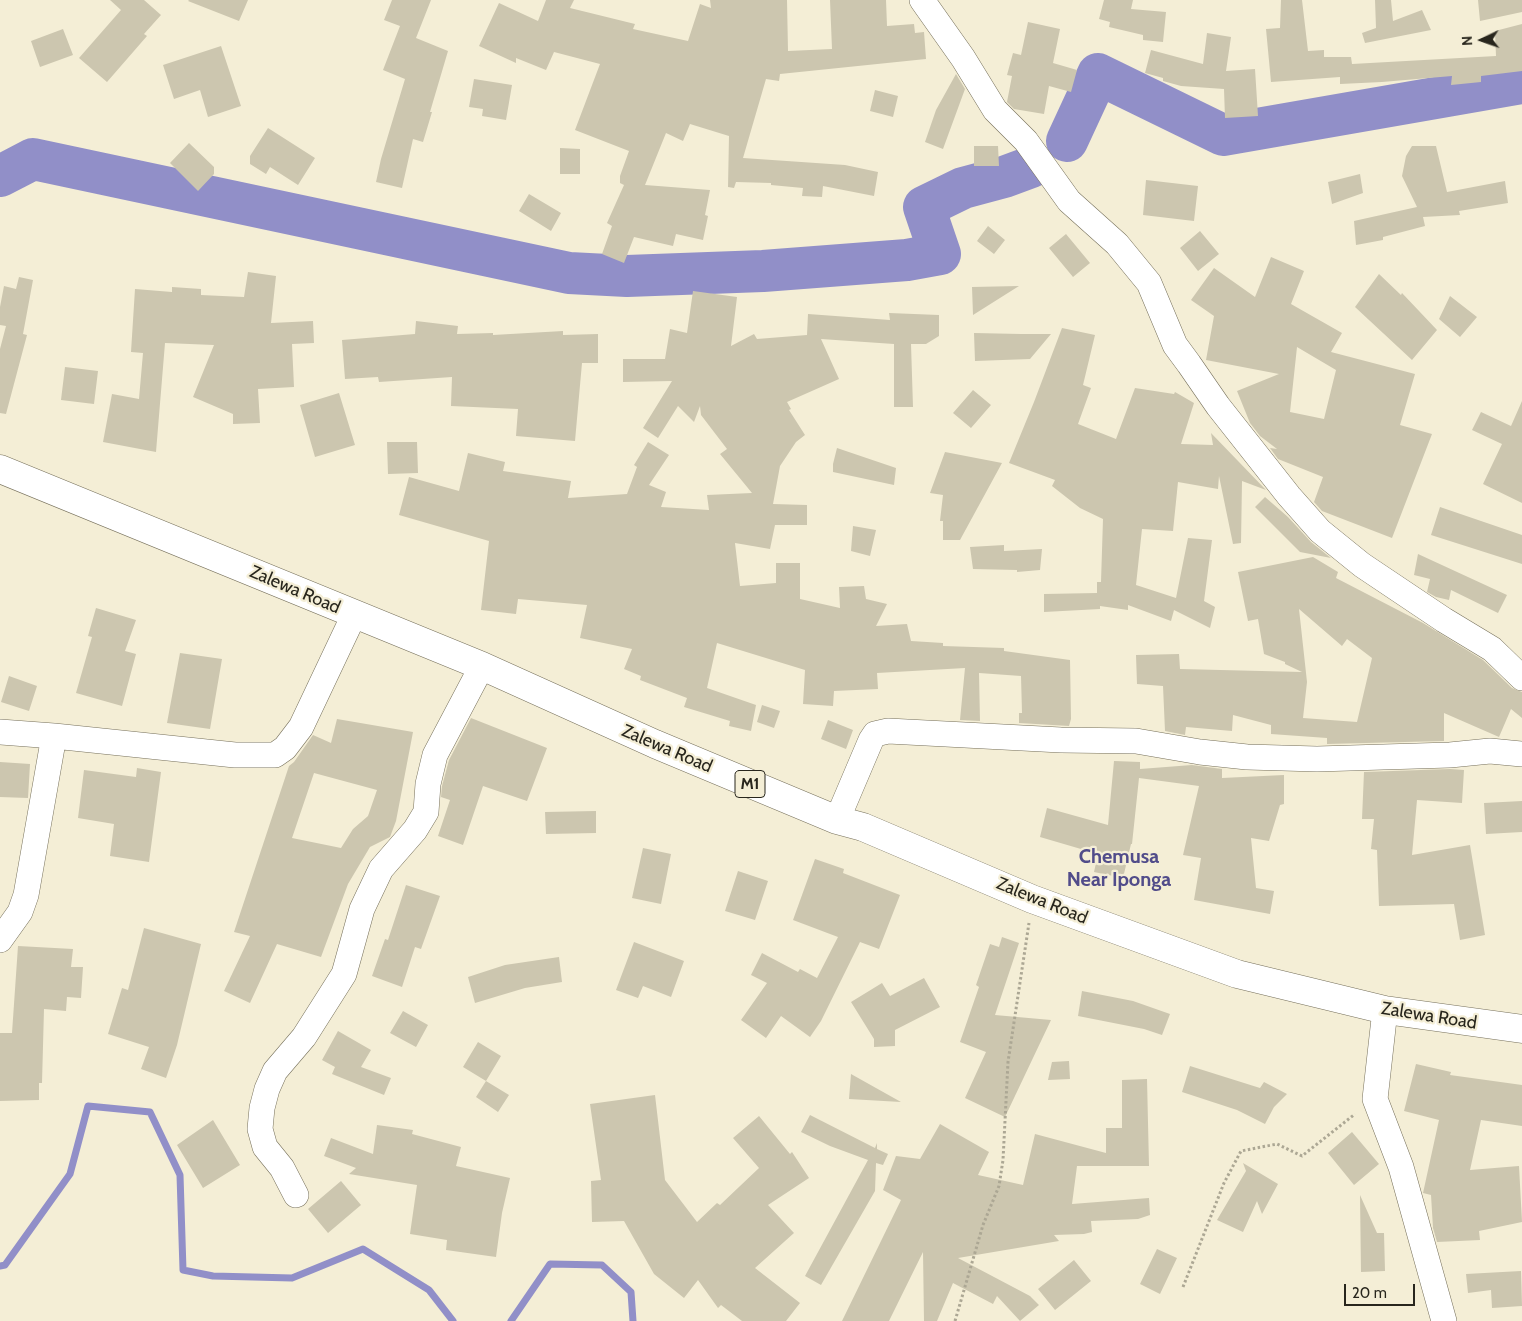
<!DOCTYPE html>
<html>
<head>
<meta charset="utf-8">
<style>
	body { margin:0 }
	#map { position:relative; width:1522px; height:1321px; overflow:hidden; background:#f4eed6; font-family:Cabin,sans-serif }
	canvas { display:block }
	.north { position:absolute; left:1457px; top:15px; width:50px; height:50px; -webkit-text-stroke:4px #f4eed6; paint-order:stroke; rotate:267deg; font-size:14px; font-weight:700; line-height:20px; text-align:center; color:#28261d }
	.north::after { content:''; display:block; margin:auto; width:18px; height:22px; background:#28261d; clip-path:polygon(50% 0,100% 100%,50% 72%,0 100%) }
	.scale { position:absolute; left:1344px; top:1284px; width:71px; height:22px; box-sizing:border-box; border:2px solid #28261d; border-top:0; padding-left:6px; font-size:15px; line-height:18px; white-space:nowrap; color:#28261d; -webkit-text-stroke:4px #f4eed6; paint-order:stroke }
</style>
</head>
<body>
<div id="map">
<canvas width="1522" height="1321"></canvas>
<div class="north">N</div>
<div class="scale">20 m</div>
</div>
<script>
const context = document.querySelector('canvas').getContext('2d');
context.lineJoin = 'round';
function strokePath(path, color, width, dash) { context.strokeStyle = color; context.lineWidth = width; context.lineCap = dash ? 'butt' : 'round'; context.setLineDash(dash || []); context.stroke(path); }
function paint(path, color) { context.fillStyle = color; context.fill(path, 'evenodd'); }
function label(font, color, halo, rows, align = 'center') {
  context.font = font + ' Cabin,sans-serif'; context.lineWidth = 4.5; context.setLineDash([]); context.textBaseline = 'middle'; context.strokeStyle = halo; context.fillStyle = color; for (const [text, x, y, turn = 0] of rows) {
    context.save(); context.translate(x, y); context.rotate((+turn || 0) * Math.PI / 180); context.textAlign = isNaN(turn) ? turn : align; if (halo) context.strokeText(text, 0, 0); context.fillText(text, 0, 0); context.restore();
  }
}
const stream = new Path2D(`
	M0 1266 5 1265 70 1174 88 1106 150 1112 180 1175 183 1270 213 1276 292 1278 363 1249 429 1290 453 1321
	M511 1321 550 1264 602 1265 631 1292 633 1321`);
const river = new Path2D(`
	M1067 141 1098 74 1223 135 1522 83
	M0 176 33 159 569 273 627 276 763 271 907 260 940 254 924 207 963 188 1004 177 1031 167`);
const building = new Path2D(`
	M110 0H144L161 15 144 34 147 36 107 82 79 58 121 10Z
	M189 0H248L239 21 188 1Z
	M392 0H431L416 38 448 51 430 112H432L423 142 413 139 402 188 376 182 381 159 405 79 383 70 400 26 384 20Z
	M546 0H574L570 8 635 24 633 29 688 41 700 4 711 8 710 0H787L788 51 832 49 830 0H886L887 26 914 24 915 33 924 32 926 59 780 74 779 81 766 79 743 158 845 165 878 172 874 196 823 186 822 197 802 196 803 188 771 185V183L736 182 734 188 728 187 729 136 690 124 683 141 666 133 645 185 710 190 705 215 708 216 703 240 676 234 673 246 634 237 624 263 602 254 612 226 607 223 624 185 620 183V176L629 151 575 130 600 64 554 52 546 70 516 58V63L479 46 499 3 538 21Z
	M1104 0H1133L1131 9 1166 12 1163 42 1143 40V35L1109 27 1110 22 1099 19Z
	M1281 0H1302L1308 51 1324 50V57H1351L1352 64 1496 56 1495 31 1522 24V71L1481 76V82L1451 85 1452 76 1382 82 1340 84V77L1271 82 1266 29 1280 28Z
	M1375 0H1391L1393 21 1422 10 1431 30 1365 43 1362 33 1376 28Z
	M1478 0H1522V12L1480 21Z
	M1028 22 1060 29 1053 63 1077 70 1071 92 1049 86 1044 114 1014 109 1007 102 1012 76 1007 75 1013 53 1021 55Z
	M63 29 73 55 40 67 31 41Z
	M1207 33 1231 37 1226 71 1255 69 1258 116 1225 118 1224 89 1181 86 1163 81V78L1145 73 1151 50 1203 64Z
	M221 46 241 106 208 117 200 90 174 99 163 65Z
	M956 74 965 89 943 149 925 142 936 110Z
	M474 79 512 85 506 120 482 116 483 109 469 107Z
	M875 90 898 96 893 117 870 111Z
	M268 128 315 158 298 185 270 167 266 174 250 164V156Z
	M189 143 214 167V174L198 191 170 163Z
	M974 146H998L999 166H974Z
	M1412 146H1436L1447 192 1505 181 1508 203 1459 211 1460 215 1423 217 1425 226 1383 237V240L1356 245 1354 221 1417 207 1402 176 1406 156Z
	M560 148 580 149V174H560Z
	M1360 174 1363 193 1332 204 1328 182Z
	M1146 180 1198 186 1194 221 1143 215Z
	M529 194 561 213 551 231 519 211Z
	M988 226 1005 240 994 254 977 241Z
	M1200 231 1219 254 1198 271 1180 248Z
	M1066 234 1090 263 1073 277 1049 248Z
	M1271 257 1304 271 1291 304 1342 333 1331 352 1415 374 1400 425 1432 434 1392 538 1322 511 1314 502 1323 477 1278 459 1270 448 1277 449 1260 436 1250 423 1237 391 1279 374 1206 360 1214 316 1191 300 1214 268 1255 297ZM1297 347 1336 370 1324 419 1290 412Z
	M248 272 276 276 271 323 313 321 314 343 292 344 294 387 258 389 260 423 233 424V414L193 397 214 345 165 343 156 452 103 442 112 394 139 399 143 353 131 352 135 289 172 292V287L201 289V295L244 297Z
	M1379 274 1401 295 1402 293 1437 330 1412 360 1355 307Z
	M19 277 33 280 23 334 27 335 6 414 0 413V349L6 326 0 325V307L4 286 16 289Z
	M1019 286 973 315 972 287Z
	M693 291 737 297 731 346 754 334 757 339 807 335 808 314 890 320 889 313 939 315V336L926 344H911L913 407H894V344L821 339 839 379 787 402 791 409 789 410 805 435 796 442 780 466 773 504 807 505V525H775L770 549 735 543 740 586 776 583V563H800V599L840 608 839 587 864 586 866 599 887 604 876 626 907 624 911 641 943 643V646L1004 648V651L1070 660 1071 719 1069 726 1019 723V713H1022L1021 676 979 673 980 721 960 720 965 668 877 673 878 689 834 691 833 706 803 704 805 670 717 643 707 688 756 705 751 731 729 726 730 721 684 707 687 698 640 680 641 676 624 669 632 649 580 638 587 605 518 599 516 614 481 610 489 541 399 515 409 477 459 491 468 453 505 462 503 471 571 481 568 498 627 494 637 467 634 465 648 442 669 455 649 485 666 492 661 507 709 510 707 495 752 493 720 454 727 449 701 415 700 406 694 422 678 406 658 438 643 428 672 381 623 382V359H665L670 329 687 333Z
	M1450 296 1477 317 1460 337 1439 319Z
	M416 321 458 326 457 334 493 333V335L563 331V335L598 334V363H582L575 441 516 436 518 409 451 406 452 377 379 382 378 377 345 379 342 340 415 334Z
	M1062 328 1095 335 1083 385 1091 388 1078 424 1116 439 1135 388 1174 394 1175 392 1194 403 1181 444 1213 445 1211 433 1266 490 1242 481 1241 543 1233 544 1219 476 1218 489 1178 482 1173 531 1142 529 1136 585 1176 598 1188 538 1212 540 1204 601 1215 607 1210 628 1174 610 1171 621 1128 605V610L1100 606V609L1044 612V594L1097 593V582H1101L1103 519 1080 508 1052 486 1055 480 1009 463 1034 402Z
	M974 333 1021 334H1051L1030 359 975 361Z
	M65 367 98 371 94 404 61 400Z
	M973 390 991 405 971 428 953 413Z
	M339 393 355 445 315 457 300 405Z
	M1522 401V503L1483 484 1502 444 1472 430 1481 412 1511 426Z
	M387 442H417L418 473 388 474Z
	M837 448 896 468 894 485 833 472V464Z
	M945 452 1002 463 960 540H943V521H940L943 495 930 493Z
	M1265 497 1288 517 1311 542 1331 558 1300 552 1255 507Z
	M1440 507 1522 535V564L1431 535Z
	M853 526 876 530 870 556 851 551Z
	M1004 545V551L1042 549 1040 570 1017 572V570L973 569 970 547Z
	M1418 554 1507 595 1498 613 1451 590 1449 600 1436 597 1427 592 1430 579 1414 575Z
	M1313 557 1338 572 1336 578 1423 623 1483 660 1512 688 1522 692V718L1511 709 1499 737 1444 713V741L1327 744V738L1271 734V725L1233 715 1232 731 1186 727 1185 735 1165 731 1163 686 1137 684 1136 655 1179 654 1180 669 1302 672 1285 664V662L1264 654 1258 619 1248 621 1238 572ZM1299 609 1342 646 1347 639 1372 658 1357 722 1303 718 1307 682Z
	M96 608 136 620 125 651 136 654 122 706 76 693 92 637 88 636Z
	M180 653 222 659 210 729 167 723Z
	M9 676 37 686 29 711 1 702Z
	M762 705 780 711 774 728 757 722Z
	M471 718 547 748 527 801 483 786 463 845 438 836 450 800 441 797 442 786 449 760Z
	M337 719 413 732 396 821 390 837 370 847 348 884 321 957 277 944 250 1003 224 991 250 936 234 932 289 766 294 762 313 735 331 743ZM314 773 377 790 368 816 353 829 341 848 292 838Z
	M828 720 853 730 846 749 821 739Z
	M1114 761 1140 762V769L1192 765 1222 769V778L1284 775V804L1280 805 1269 841 1251 838 1256 888 1274 891 1270 914 1194 900 1201 858 1183 855 1199 786 1139 778 1132 844H1131L1123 878 1094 872 1098 854 1040 837 1047 808 1108 825Z
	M0 762 30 764 28 798 0 797Z
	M137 768 161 772 149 862 110 856 114 824 78 818 84 770 136 777Z
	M1450 769 1464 770 1462 803 1417 800 1412 855 1470 845 1485 935 1460 940 1454 904 1379 906 1377 850 1371 849 1374 819H1362L1364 772Z
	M1522 801V832L1486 834 1484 803Z
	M596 811V833L546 834 545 812Z
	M643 848 671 854 661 904 632 898Z
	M815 859 844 869 843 873 900 895 879 949 860 942 821 1021 810 1037 781 1016 766 1038 741 1020 767 983 751 975 762 953 798 972 800 969 817 978 838 937 793 920Z
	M738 871 768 881 755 920 725 911Z
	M406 885 440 896 421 949 415 947 402 987 372 976 385 939 388 940Z
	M144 928 201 944 177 1045 166 1078 141 1069 149 1047 108 1034 122 988 128 990Z
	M1002 937 1019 943 995 1015 1051 1020 1005 1117 965 1098 986 1052 960 1042 979 987 976 985 990 944 999 947Z
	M634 942 684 961 671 997 643 986 638 998 616 990Z
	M18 946 73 949 71 967H83L81 998 67 997 66 1011 44 1009 42 1083H39V1100L0 1101V1033H12Z
	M559 957 562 982 525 988 475 1003 468 977 505 965Z
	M924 978 940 1007 895 1030V1046L874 1047V1039L851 1002 882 983 890 996Z
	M1082 991 1133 1001 1170 1014 1162 1035 1144 1029 1078 1016Z
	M403 1011 428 1025 416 1047 390 1033Z
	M338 1031 371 1050 361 1067 391 1078 384 1095 332 1074 335 1067 322 1060Z
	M478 1042 501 1056 486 1081 463 1067Z
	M1069 1061 1070 1079 1048 1080 1052 1062Z
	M1416 1064 1451 1072 1450 1075 1522 1085V1126L1481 1120 1470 1170 1519 1166 1522 1222 1479 1231 1480 1240 1437 1242 1433 1228 1431 1195 1423 1193 1439 1120 1404 1111Z
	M1190 1066 1260 1088 1264 1082 1287 1094 1274 1107 1265 1124 1237 1110 1182 1092Z
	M851 1074 901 1102 849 1099Z
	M1147 1079 1149 1166H1077L1072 1204 1149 1198 1150 1215 1138 1219 1091 1221 1092 1232 1084 1234 1054 1235 1059 1241 958 1258 1030 1296 1039 1305 1020 1321 997 1296 993 1304 953 1283 937 1321H924L923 1252 889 1321H842L901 1200 883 1190 896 1156 920 1159 940 1124 989 1152 978 1175 1023 1185 1035 1134 1106 1153V1128H1122V1080Z
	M486 1081 509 1095 498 1112 476 1097Z
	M655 1095 665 1180 697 1222 717 1203 720 1205 759 1168 733 1138 759 1116 790 1154 792 1152 809 1178 768 1205 794 1233 755 1268 800 1303 786 1321H742L721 1305 718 1308 698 1280 684 1298 654 1274 624 1221 592 1222 591 1181 601 1180 590 1104Z
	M810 1115 875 1148 877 1143V1149L888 1154 883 1165 876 1163 875 1191 821 1285 805 1276 868 1160 830 1146 801 1132Z
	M213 1120 240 1165 203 1188 177 1145Z
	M377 1125 413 1130 412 1134 461 1147 456 1166 510 1178 502 1213 496 1257 446 1250 447 1240 410 1234 417 1185 349 1174 356 1168 324 1156 331 1138 373 1154Z
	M1352 1132 1379 1164 1354 1185 1328 1153Z
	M1243 1163 1278 1184 1262 1214 1257 1201 1243 1232 1217 1220 1246 1171Z
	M341 1181 361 1205 328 1233 308 1209Z
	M1360 1195 1377 1233H1384L1385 1271 1361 1272Z
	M1157 1249 1177 1258 1160 1294 1140 1284Z
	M1074 1260 1091 1281 1055 1310 1038 1289Z
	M1521 1271 1522 1306 1492 1308 1491 1290 1468 1293 1466 1274Z`);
const path = new Path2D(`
	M1183 1287 1224 1183 1241 1151 1277 1144 1302 1156 1355 1114
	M955 1321 983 1225 999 1186 1003 1160 1008 1062 1029 923`);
const minor = new Path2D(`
	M922 0 963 58 995 110 1026 141 1069 201 1117 244 1149 283 1175 345 1189 364 1218 406 1289 496 1320 531 1362 565 1444 620 1492 649 1522 678
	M0 732 54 736 235 755H275L285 748 301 727 354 615
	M837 820 871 740 875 734 888 731 1061 740 1136 741 1200 752 1247 757 1317 759 1450 755 1490 751 1522 754
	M0 940 20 912 26 895 54 736
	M1385 1010 1375 1099 1401 1167 1444 1321
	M296 1195 282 1168 265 1147 260 1129 262 1108 267 1089 275 1071 304 1037 344 974 362 909 381 869 415 830 426 812 428 784 435 755 482 666`);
const highway = new Path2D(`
	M0 469 482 666 655 744 837 820 863 827 1032 899 1237 974 1385 1010 1522 1029`);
const shields = [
	[750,784,30]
];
const shieldNames = [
	["M1",750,784]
];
const streetNames = [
	["Zalewa Road",295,590,23],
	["Zalewa Road",667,749,23],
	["Zalewa Road",1042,901,22],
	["Zalewa Road",1429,1016,9]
];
const quarterNames = [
	["Chemusa",1119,857],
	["Near Iponga",1119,880]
];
strokePath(stream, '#918fc8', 7);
strokePath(river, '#918fc8', 42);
paint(building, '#ccc6af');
strokePath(minor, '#76705b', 26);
strokePath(highway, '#76705b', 29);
strokePath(path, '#aca794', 3, [2.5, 2.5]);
strokePath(minor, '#fff', 25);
strokePath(highway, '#fff', 28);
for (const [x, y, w] of shields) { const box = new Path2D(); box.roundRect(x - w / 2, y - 13.5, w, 27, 4); context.fillStyle = '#f4eed6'; context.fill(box); strokePath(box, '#28261d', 1); }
label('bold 16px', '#28261d', null, shieldNames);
label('18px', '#28261d', '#f4eed6', streetNames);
label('bold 20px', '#514c8a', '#f4eed6', quarterNames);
</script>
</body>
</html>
